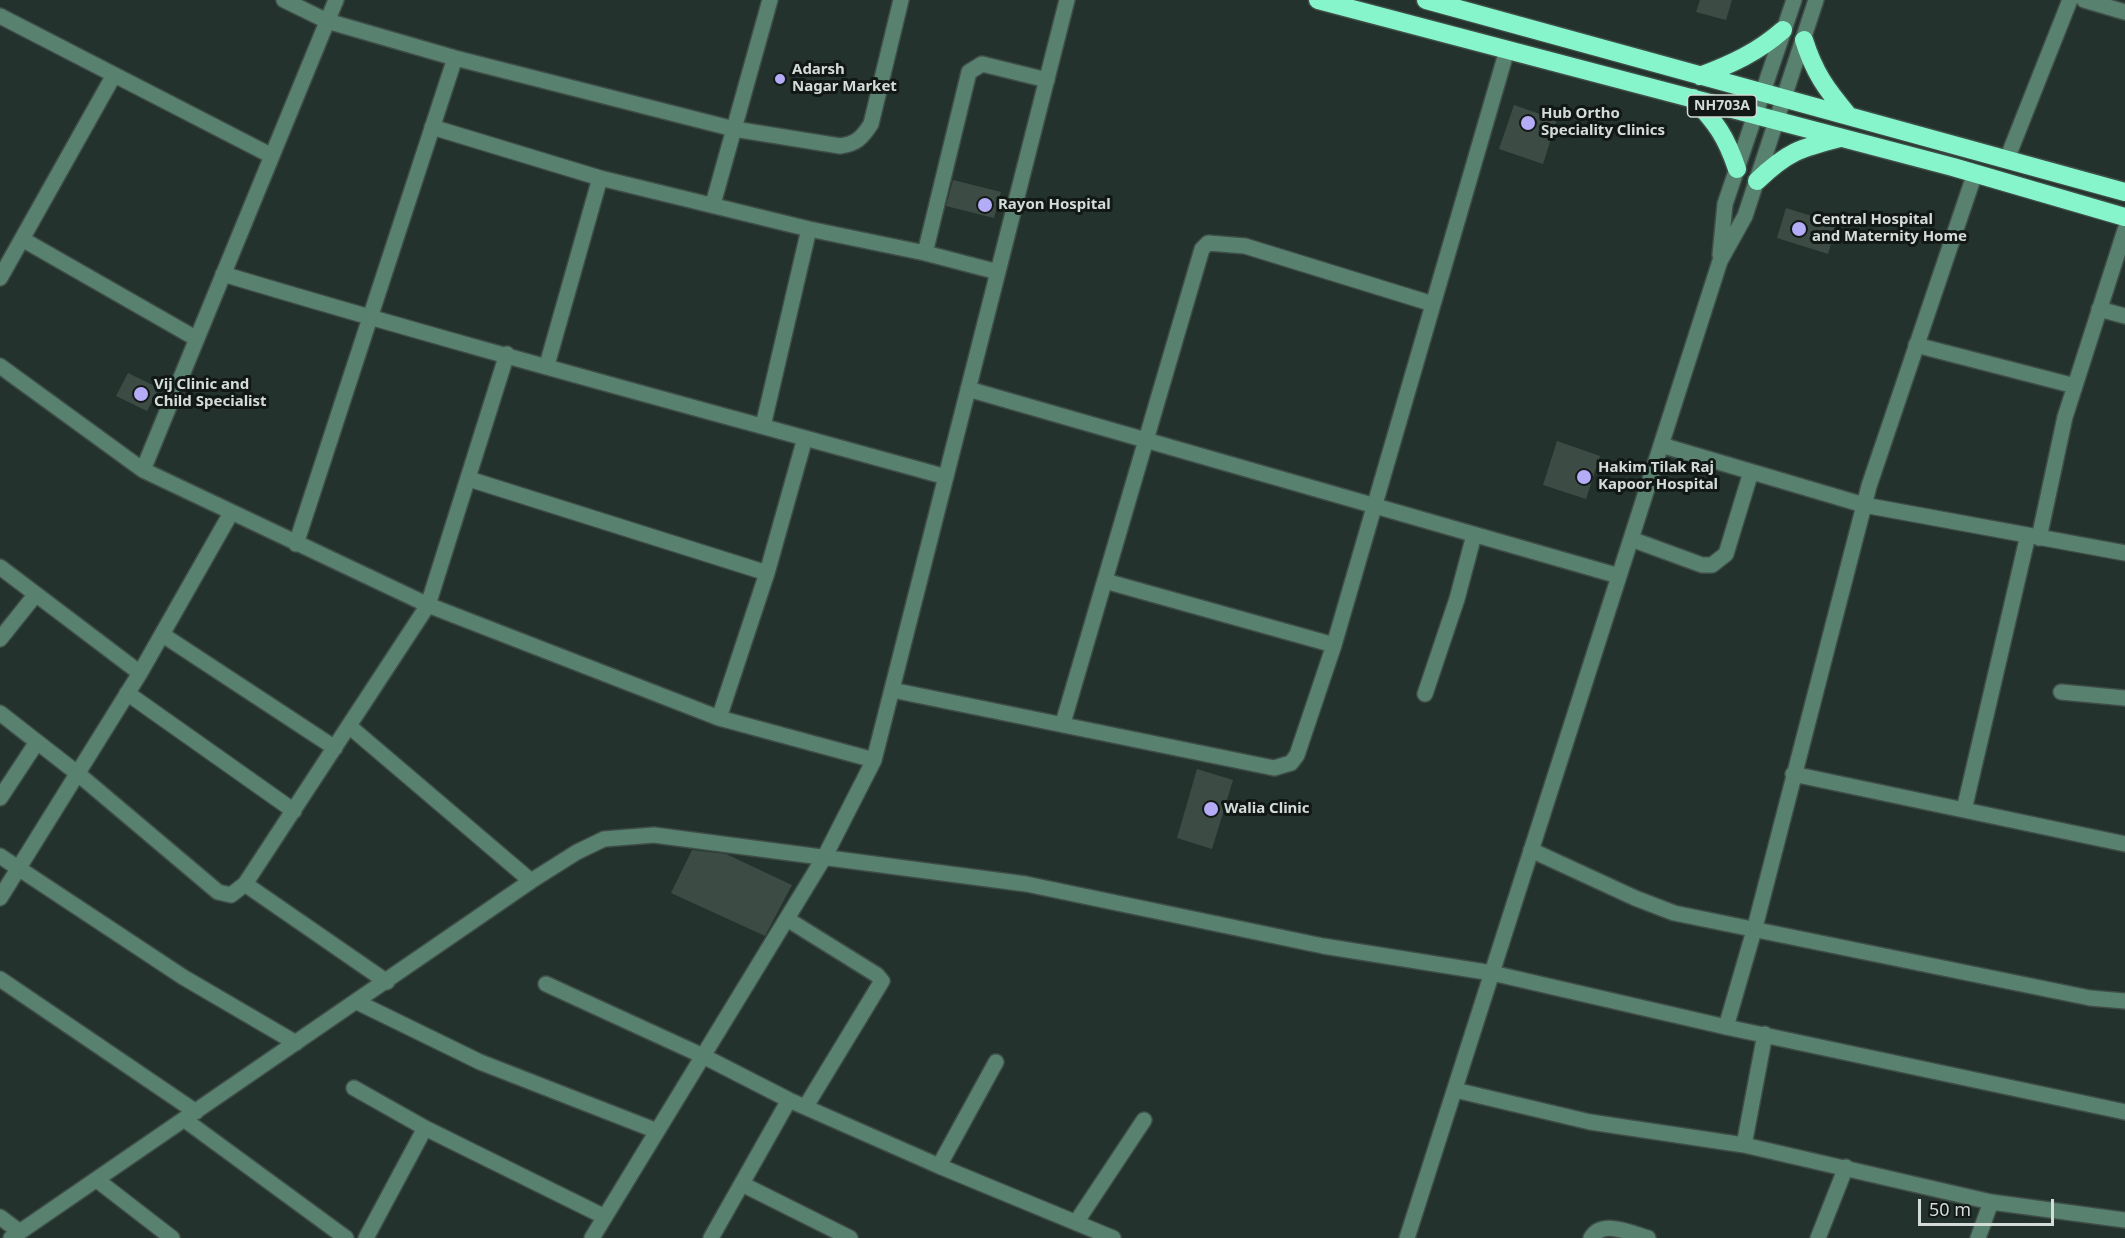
<!DOCTYPE html>
<html>
<head>
<meta charset="utf-8">
<style>
	body { margin:0 }
	#map { position:relative; width:2125px; height:1238px; overflow:hidden; background:#23322c; font-family:"Noto Sans",sans-serif }
	canvas { display:block }
	.scale { position:absolute; left:1918px; top:1199px; width:136px; height:27px; box-sizing:border-box; border:3px solid #d3dcd8; border-top:0; padding-left:8px; font-size:18px; line-height:21px; white-space:nowrap; color:#d3dcd8; -webkit-text-stroke:4px #121815; paint-order:stroke }
</style>
</head>
<body>
<div id="map">
<canvas width="2125" height="1238"></canvas>
<div class="scale">50 m</div>
</div>
<script>
const context = document.querySelector('canvas').getContext('2d');
context.lineJoin = 'round';
function paint(path, color) { context.fillStyle = color; context.fill(path, 'evenodd'); }
function strokePath(path, color, width, dash) { context.strokeStyle = color; context.lineWidth = width; context.lineCap = dash ? 'butt' : 'round'; context.setLineDash(dash || []); context.stroke(path); }
function label(font, color, halo, rows, align = 'center') {
  context.font = font + ' "Noto Sans",sans-serif'; context.lineWidth = 6; context.setLineDash([]); context.textBaseline = 'middle'; context.strokeStyle = halo; context.fillStyle = color; for (const [text, x, y, turn = 0] of rows) {
    context.save(); context.translate(x, y); context.rotate((+turn || 0) * Math.PI / 180); context.textAlign = isNaN(turn) ? turn : align; if (halo) context.strokeText(text, 0, 0); context.fillText(text, 0, 0); context.restore();
  }
}
const building = new Path2D(`
	M1700 0H1732L1726 20 1696 12Z
	M1514 105 1557 120 1543 164 1499 149Z
	M953 180 1001 192 994 218 946 206Z
	M1786 208 1837 224 1828 254 1777 238Z
	M128 373 159 388 147 411 116 396Z
	M1557 441 1600 456 1586 499 1543 485Z
	M1197 769 1233 780 1212 849 1177 838Z
	M692 850 726 854 792 885 765 936 671 893Z`);
const minor = new Path2D(`
	M284 0 327 21 455 58 734 129 840 146C856 144 862 138 871 124L901 0
	M2084 0 2125 12
	M0 16 272 156
	M432 127 600 178 809 229 925 253 998 272
	M2007 159 2070 0
	M713 204 770 0
	M22 239 197 339
	M925 253 969 72 982 64 1047 80
	M1720 255 1725 204 1794 0
	M223 274C463 346 705 410 946 477
	M0 278 114 75
	M2099 309 2125 316
	M1916 345 2075 386
	M547 365 600 178
	M0 366 143 470 428 605 719 718 874 760
	M968 389 1619 576
	M763 426 809 229
	M1661 445 1864 505 2125 553
	M143 470 336 0
	M469 479 767 573
	M2039 538 2065 417 2125 230
	M1631 539 1702 565H1712L1726 554 1751 472
	M296 544 455 58
	M0 567 140 673
	M1105 581 1334 645
	M163 635 335 748
	M0 639 36 594
	M892 690 1274 768 1291 763 1297 755 1334 645 1507 50
	M2061 692 2125 698
	M127 693 294 811
	M1425 694 1457 599 1474 535
	M0 713 77 773 218 892 231 895 245 884 428 605 507 354
	M719 718 767 573 805 438
	M1063 723 1202 249 1208 243 1245 246 1433 304
	M349 726 531 881
	M1793 774 2125 844
	M0 798 37 742
	M1964 810 2028 535
	M1531 850 1635 898 1674 913 2090 998 2125 1001
	M0 856 183 977 296 1043
	M245 884 387 982
	M0 898 140 673 231 513
	M787 919 877 975 882 981 806 1106
	M0 979 196 1112
	M546 984 703 1056 789 1100 939 1166 1113 1238
	M357 1002 480 1062 657 1131
	M1726 1027 1755 927 1869 486 1975 173
	M354 1088 425 1128 605 1217
	M1455 1090 1590 1122 1744 1145 1991 1202 2125 1220
	M185 1120 346 1238
	M1744 1145 1765 1034
	M939 1166 996 1062
	M97 1180 172 1238
	M742 1184 850 1238
	M0 1217 20 1232
	M1077 1221 1144 1120
	M11 1238 531 881 577 852 604 839 654 835 1026 884 1323 946 1492 973 1726 1027 2125 1112
	M366 1238 425 1128
	M592 1238 825 856 874 760 1067 0
	M711 1238 789 1100
	M1407 1238 1720 261 1745 216 1816 0
	M1591 1238C1602 1219 1631 1233 1648 1238
	M1818 1238 1846 1167
	M1978 1238 1991 1202`);
const highway = new Path2D(`
	M1318 0 1953 167 2125 217
	M1426 0 2125 192
	M1804 40C1814 72 1826 89 1848 115
	M1700 76C1732 64 1758 52 1783 30
	M1693 98C1716 123 1726 136 1737 169
	M1757 181C1787 152 1800 148 1840 138`);
const markers = [
	[780,79,6,"#b5acf8"],
	[1528,123,8,"#b5acf8"],
	[985,205,8,"#b5acf8"],
	[1799,229,8,"#b5acf8"],
	[141,394,8,"#b5acf8"],
	[1584,477,8,"#b5acf8"],
	[1211,809,8,"#b5acf8"]
];
const shields = [
	[1722,106,69]
];
const shieldNames = [
	["NH703A",1722,106]
];
const poiNames = [
	["Adarsh",792,70],
	["Nagar Market",792,87],
	["Hub Ortho",1541,114],
	["Speciality Clinics",1541,131],
	["Rayon Hospital",998,205],
	["Central Hospital",1812,220],
	["and Maternity Home",1812,237],
	["Vij Clinic and",154,385],
	["Child Specialist",154,402],
	["Hakim Tilak Raj",1598,468],
	["Kapoor Hospital",1598,485],
	["Walia Clinic",1224,809]
];
paint(building, '#3c4c45');
strokePath(minor, '#3f4d48', 18);
strokePath(highway, '#3f4d48', 21);
strokePath(minor, '#588170', 15);
strokePath(highway, '#87f5cc', 18);
for (const [x, y, r, color] of markers) { const dot = new Path2D(); dot.arc(x, y, r, 0, 2 * Math.PI); context.fillStyle = color; context.fill(dot); strokePath(dot, '#121815', 2); }
for (const [x, y, w] of shields) { const box = new Path2D(); box.roundRect(x - w / 2, y - 11, w, 22, 4.5); context.fillStyle = '#121815'; context.fill(box); strokePath(box, '#d3dcd8', 1.5); }
label('bold 14px', '#d3dcd8', null, shieldNames);
label('bold 15px', '#d3dcd8', '#121815', poiNames, 'left');
</script>
</body>
</html>
